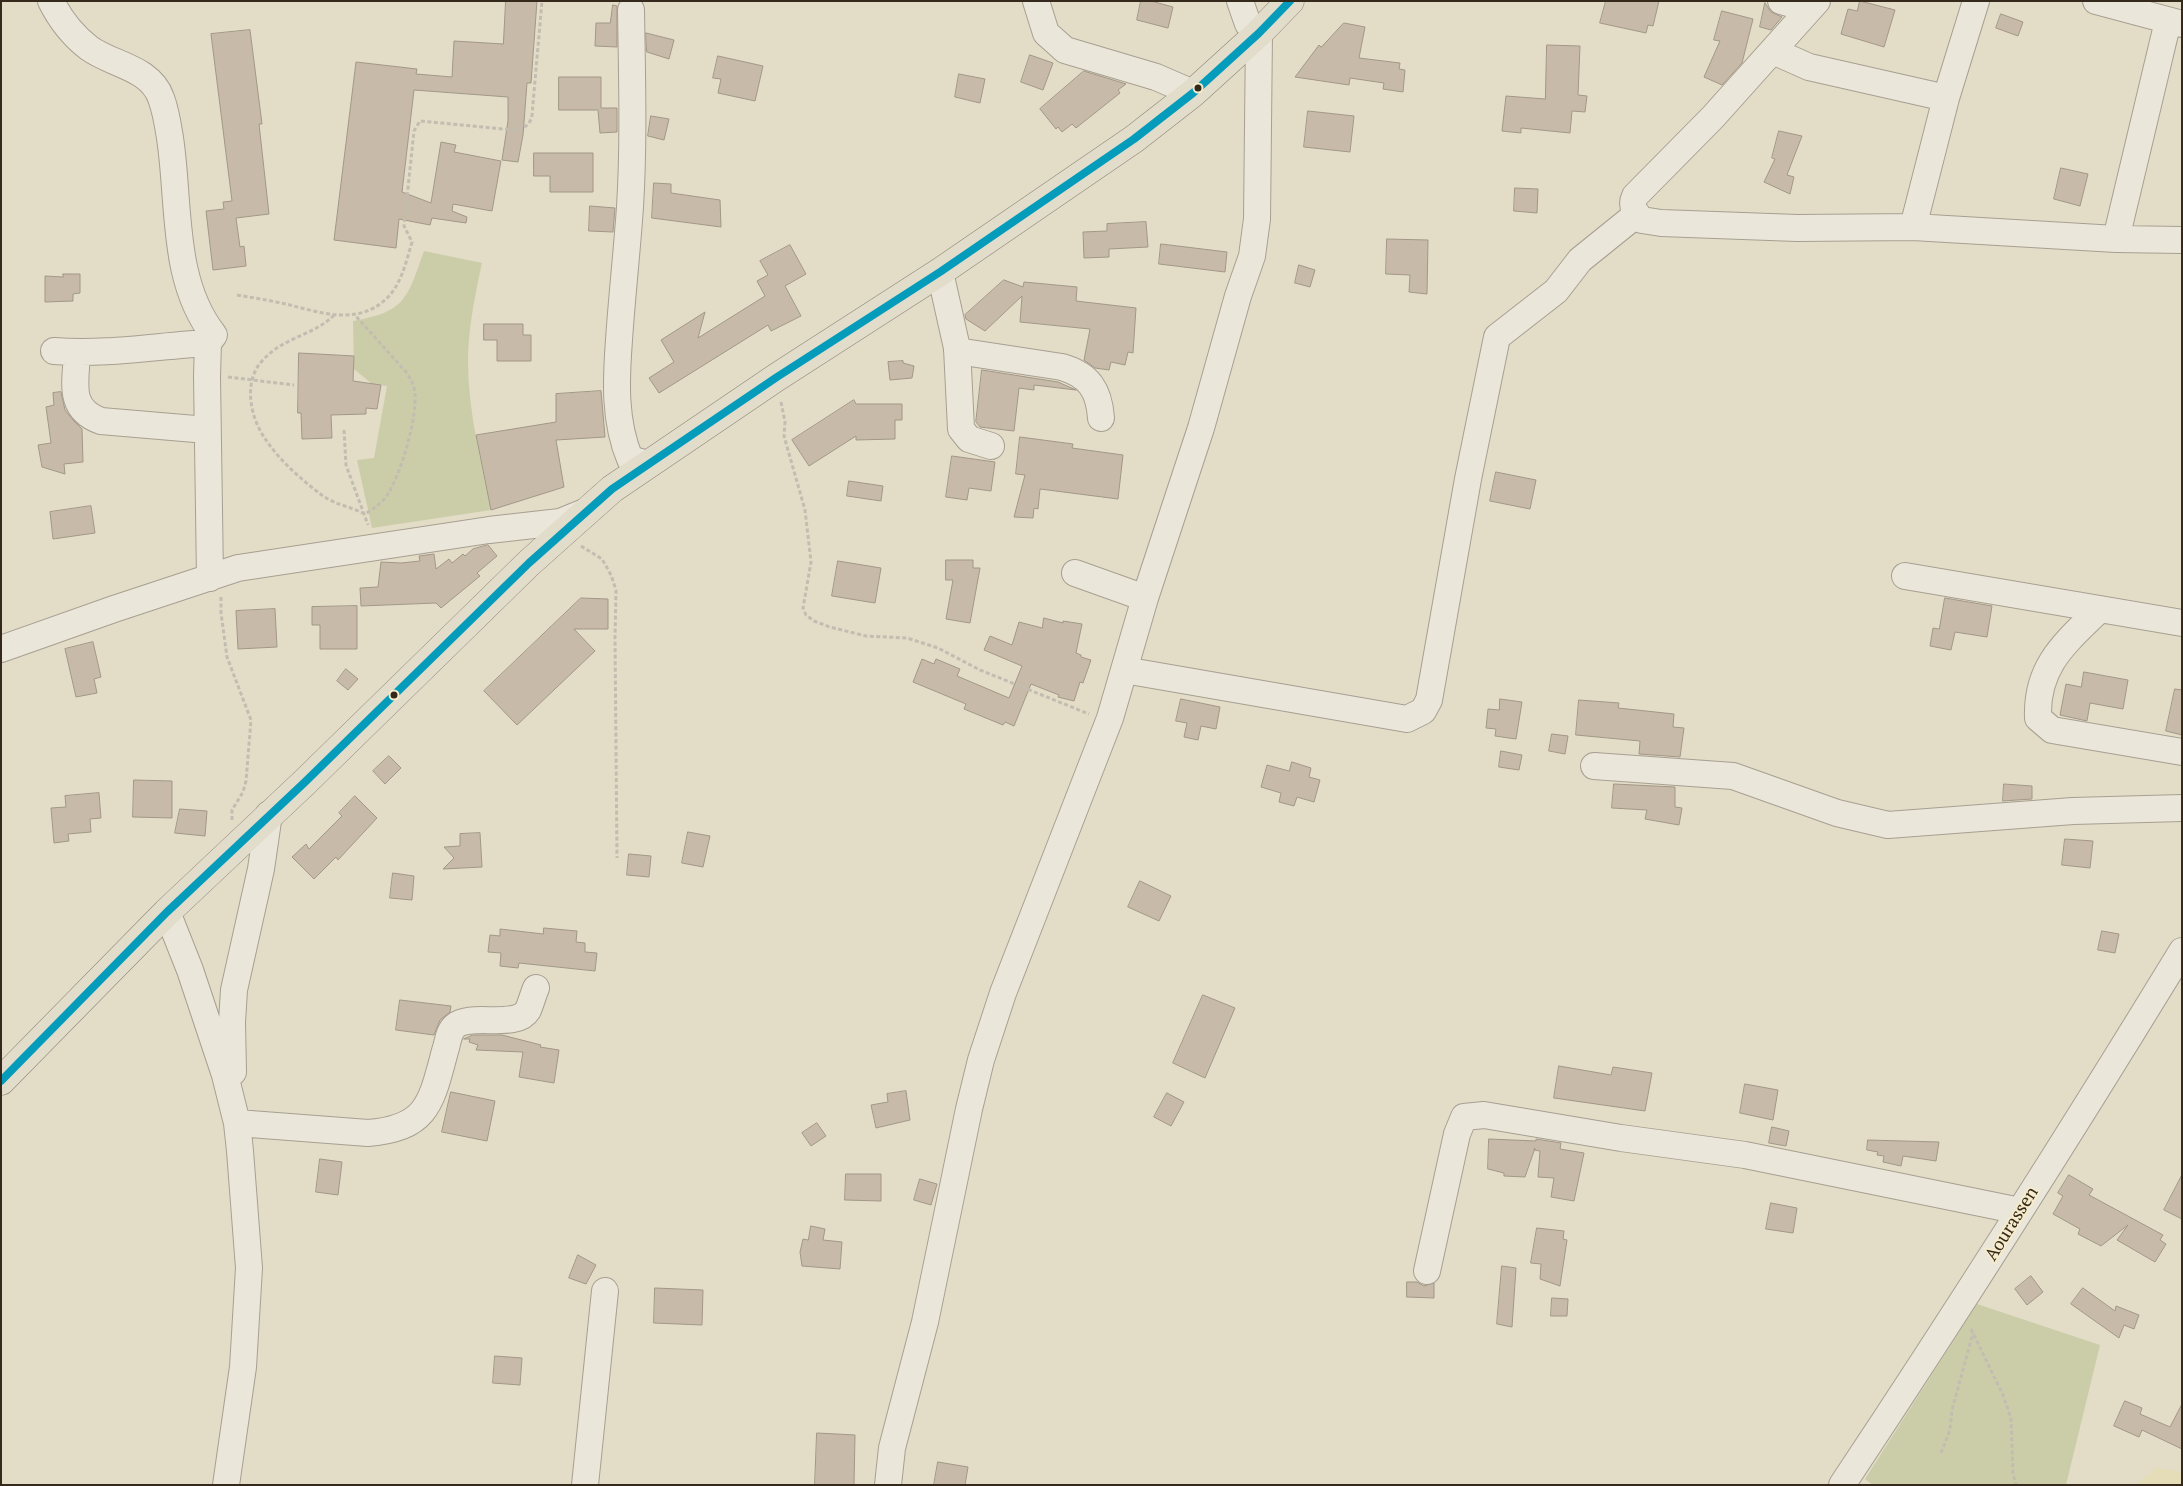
<!DOCTYPE html>
<html>
<head>
<meta charset="utf-8">
<style>
	body { margin:0 }
	#map { position:relative; width:2183px; height:1486px; overflow:hidden; background:#e3dcc7; font-family:"PT Serif",serif }
	canvas { display:block }
	.frame { position:absolute; inset:0; border:2px solid #35291b; pointer-events:none }
</style>
</head>
<body>
<div id="map">
<canvas width="2183" height="1486"></canvas>
<div class="frame"></div>
</div>
<script>
const context = document.querySelector('canvas').getContext('2d');
context.lineJoin = 'round';
function paint(path, color) { context.fillStyle = color; context.fill(path, 'evenodd'); }
function strokePath(path, color, width, dash) { context.strokeStyle = color; context.lineWidth = width; context.lineCap = dash ? 'butt' : 'round'; context.setLineDash(dash || []); context.stroke(path); }
function label(font, color, halo, rows, align = 'center') {
  context.font = font + ' "PT Serif",serif'; context.lineWidth = 4; context.setLineDash([]); context.textBaseline = 'middle'; context.strokeStyle = halo; context.fillStyle = color; for (const [text, x, y, turn = 0] of rows) {
    context.save(); context.translate(x, y); context.rotate((+turn || 0) * Math.PI / 180); context.textAlign = isNaN(turn) ? turn : align; if (halo) context.strokeText(text, 0, 0); context.fillText(text, 0, 0); context.restore();
  }
}
const farmland = new Path2D(`
	M2156 1468 2182 1472V1485H2136Z`);
const cemetery = new Path2D(`
	M424 251 482 263C475 295 468 329 468 362 468 411 481 461 491 510L372 528 357 460 374 458 387 386 372 384 354 369 353 321C406 312 407 298 424 251Z
	M1977 1304 2100 1345 2066 1485H1873L1865 1479Z`);
const building = new Path2D(`
	M506 1H537L531 83H527L523 135 518 162 502 160 508 121V97L414 90 402 192 431 203 441 142 456 145 454 152 501 161 492 211 453 204 452 211 467 217 466 223 432 218 430 225 399 219 396 248 334 240 356 62 417 69 416 74 452 77 454 41 503 44Z
	M1141 1H1151L1173 7 1168 28 1137 20Z
	M1606 1H1659L1653 26 1648 25 1646 33 1600 23Z
	M1860 1 1895 10 1884 47 1841 34 1848 9 1857 11Z
	M1765 3 1771 12 1782 17 1771 30 1760 27Z
	M613 5 617 6V47L595 46 596 23H610Z
	M1722 11 1753 19 1742 63 1722 85 1704 77 1720 41 1714 40Z
	M2001 14 2023 22 2018 36 1996 28Z
	M1344 23 1365 27 1359 58 1400 63 1399 69 1405 70 1403 92 1383 89 1384 83 1350 78 1349 85 1295 77 1319 45 1321 47Z
	M250 30 262 124H259L269 214 236 218 240 247 244 246 246 266 213 270 206 211 224 209 223 202 232 201 211 34Z
	M646 33 674 40 669 59 647 52Z
	M1547 45 1580 46 1578 95 1587 96 1585 112 1572 111 1570 133 1521 128V133L1502 131 1506 96 1545 99Z
	M1030 55 1053 63 1043 90 1021 82Z
	M718 56 763 66 755 101 718 93 721 79 713 78Z
	M1084 71 1126 84 1118 90 1120 93 1076 128 1072 124 1062 132 1058 127 1056 129 1040 109Z
	M959 74 985 79 980 103 955 97Z
	M559 77H601V108H617V132L600 133 598 110H559Z
	M1308 111 1354 116 1350 152 1304 147Z
	M651 116 669 119 664 140 648 136Z
	M1779 131 1802 136 1787 175 1794 177 1790 194 1764 182 1775 159 1772 158Z
	M534 153H593V192H550V176H534Z
	M2061 168 2088 174 2080 206 2054 199Z
	M654 183 671 184V193L720 200 721 227 652 218Z
	M1515 188 1538 189 1537 213 1514 211Z
	M590 206 615 208 613 232 589 231Z
	M1146 222 1148 247 1109 249V257L1084 258 1083 232 1107 231V224Z
	M1387 239 1428 240 1427 294 1409 292 1410 275 1386 274Z
	M1161 244 1227 252 1225 272 1159 264Z
	M790 245 806 274 785 286 801 316 771 331 768 325 659 393 649 378 674 362 661 340 705 312 698 338 765 296 757 281 768 275 760 261Z
	M1299 265 1315 270 1310 287 1295 283Z
	M63 274H80V293L73 294V301L45 302V276L63 277Z
	M1004 280 1023 287 1024 282 1077 287 1076 301 1136 308 1133 353 1128 352 1125 365 1111 362 1109 370 1095 368 1084 360 1090 329 1020 322 1022 296 985 331 966 319 965 315Z
	M484 324H523V335H531V361H497V340H484Z
	M299 353 354 356 353 381 381 385 377 409 366 408V414L331 415 332 438 302 439 301 413H298Z
	M903 361V363L914 366 912 378 890 380 888 362Z
	M982 370 1058 382 1076 390 1034 385V390L1019 388 1014 431 980 427 976 422Z
	M601 391 605 437 556 440 564 487 491 510 476 435 556 422V394Z
	M61 392 65 410 73 420 82 429 83 462 64 464 65 474 42 467 38 445 51 443 46 407 54 405 53 393Z
	M854 400 856 404H902V420H895V439L856 440V436L809 466 792 440Z
	M1020 437 1073 444 1072 448 1123 455 1118 499 1040 489 1038 509 1034 508 1033 518 1014 517 1025 475 1016 474Z
	M952 456 995 462 991 491 969 488 967 500 946 497Z
	M1496 472 1536 480 1530 509 1490 501Z
	M849 481 883 486 881 501 847 496Z
	M91 506 95 533 53 539 50 512Z
	M488 545 497 556 477 573 480 576 441 608 436 603 361 606 360 588 378 587 381 562 401 563 420 561 419 556 434 554 436 569 449 559 452 563 463 554 465 556 473 549Z
	M946 560H973V568H980L970 623 946 619 953 580H946Z
	M838 561 881 568 875 603 832 596Z
	M581 598 608 599V629H574L595 651 517 725 484 691Z
	M1945 598 1992 606 1987 637 1955 632 1951 650 1930 646 1933 628 1939 629Z
	M357 606V649H320V625H312V607Z
	M275 609 277 647 238 649 236 611Z
	M1044 618 1063 623V621L1082 624 1076 653 1081 655V657L1091 660 1083 683 1080 682 1074 701 1058 697 1059 695 1031 684 1014 726 1005 722 1003 725 964 709 966 704 913 682 922 659 934 664 936 659 960 669 957 676 1009 698 1022 666 984 650 990 636 1012 645 1019 622 1042 628Z
	M93 642 101 677 94 679 97 693 76 697 65 649Z
	M346 669 358 679 348 690 337 681Z
	M2084 672 2128 680 2123 709 2090 703 2087 721 2060 715 2066 684 2081 687Z
	M2175 689 2182 690V735L2166 731Z
	M1181 699 1220 707 1216 729 1201 726 1198 740 1184 737 1187 723 1176 721Z
	M1500 699 1522 702 1516 739 1495 736 1496 729 1486 728 1488 709 1499 710Z
	M1579 700 1619 703 1618 708 1674 714 1673 727 1684 728 1680 757 1639 754 1640 741 1576 735Z
	M1552 734 1568 736 1565 754 1549 751Z
	M1501 751 1522 755 1519 770 1499 767Z
	M389 756 401 768 385 784 373 771Z
	M1292 762 1311 768 1309 777 1320 780 1314 802 1297 797 1294 806 1279 802 1281 793 1261 787 1267 765 1289 771Z
	M134 780 172 781V818L133 817Z
	M1614 784 1675 787V807L1682 808 1679 825 1645 819 1647 810 1612 808Z
	M2004 784 2032 786V799L2003 801Z
	M99 793 101 818 90 819 91 832 68 834 69 841 54 843 51 808 66 807 65 796Z
	M355 796 377 818 338 860 336 857 314 879 292 857 306 844 309 849 342 816 339 813Z
	M180 809 207 811 205 836 175 833Z
	M688 832 710 836 703 867 682 863Z
	M480 833 482 867 443 869 454 858 444 847 460 846V834Z
	M2065 839 2093 841 2090 868 2062 865Z
	M629 854 651 856 649 877 627 875Z
	M393 873 414 876 412 900 390 898Z
	M1140 881 1171 896 1159 921 1128 907Z
	M544 928 577 931 576 942 585 943V952L597 953 595 971 519 963 518 968 500 966 501 953 488 952 490 935 500 936V929L543 934Z
	M2102 931 2119 934 2115 953 2098 950Z
	M1203 995 1235 1008 1205 1078 1173 1063Z
	M400 1000 451 1006 450 1012 440 1020 434 1035 396 1030Z
	M473 1035H502L541 1045 540 1047 559 1050 554 1083 519 1077 523 1052 476 1050 478 1045 469 1042 470 1039H464Z
	M1559 1066 1611 1075 1613 1067 1652 1073 1645 1111 1554 1098Z
	M1745 1084 1778 1090 1773 1120 1740 1113Z
	M906 1091 910 1120 876 1128 871 1105 888 1102 887 1094Z
	M451 1092 495 1101 487 1141 442 1132Z
	M1167 1093 1184 1102 1171 1126 1154 1117Z
	M817 1123 826 1136 811 1146 802 1133Z
	M1772 1127 1789 1131 1786 1146 1769 1143Z
	M1489 1139 1536 1141V1139L1561 1143 1560 1149 1584 1153 1574 1201 1551 1197 1554 1178 1538 1177 1540 1151 1534 1150 1535 1148 1525 1177 1504 1176V1173L1488 1169Z
	M1868 1140 1939 1142 1936 1161 1903 1156 1901 1166 1883 1162 1884 1156 1877 1155 1878 1152 1867 1150Z
	M320 1159 342 1162 338 1195 316 1192Z
	M846 1174H881V1201L845 1200Z
	M2069 1175 2093 1189 2089 1195 2163 1235 2160 1240 2166 1244 2155 1262 2117 1240 2128 1225 2101 1246 2078 1234 2080 1229 2053 1214 2063 1196 2058 1193Z
	M2182 1175V1219L2164 1210Z
	M920 1179 937 1184 931 1205 914 1200Z
	M1771 1203 1797 1208 1793 1233 1766 1229Z
	M811 1226 825 1229 823 1240 842 1242 840 1269 802 1266 800 1252 803 1239 808 1240Z
	M1537 1228 1564 1231 1563 1239 1567 1240 1560 1286 1540 1279 1541 1264 1531 1263Z
	M578 1255 596 1265 586 1284 569 1278Z
	M1502 1266 1516 1268 1512 1327 1497 1324Z
	M2031 1276 2043 1292 2027 1305 2015 1289Z
	M1407 1282H1417L1424 1286 1434 1283V1298L1407 1297Z
	M655 1288 703 1290 702 1325 654 1323Z
	M2083 1288 2115 1311 2116 1306 2139 1315 2134 1329 2124 1325 2119 1338 2071 1304Z
	M1552 1298 1568 1299 1567 1316H1551Z
	M495 1356 522 1358 520 1385 493 1383Z
	M2125 1401 2142 1408 2140 1414 2170 1427 2182 1404V1449L2142 1430 2139 1437 2114 1426Z
	M817 1433 855 1435 854 1485H815Z
	M938 1462 968 1467 965 1485H934Z`);
const path = new Path2D(`
	M237 295C255 298 273 301 290 305 321 313 357 325 385 300 401 286 406 262 412 242L404 226 414 131 420 121 514 130C524 128 530 126 532 115L542 1
	M334 315C315 335 284 337 264 359 242 380 250 418 266 440 280 461 303 481 323 496 336 505 352 507 365 514 373 509 380 504 386 497 401 475 417 419 415 393 414 385 411 379 406 372L354 314
	M228 377 294 385
	M781 402 785 422 784 436 805 510 811 562 803 608 806 615 814 621 830 627 866 636 907 638 938 648 980 670 1089 714
	M344 430 346 465 368 525
	M581 546 602 559 611 575 616 590 615 638 617 858
	M221 597V613L227 657 251 720 246 781 243 792 232 810V820
	M1971 1329 2003 1395 2011 1418 2013 1473 2016 1485
	M1941 1453 1950 1430 1952 1410 1973 1333`);
const minor = new Path2D(`
	M51 1C60 19 72 35 89 48 112 65 150 67 161 98 166 111 168 125 170 138 180 203 171 281 214 335L208 343 207 376 210 578
	M1036 1 1046 33 1065 50 1156 77 1193 93
	M1781 1 1809 9
	M1817 1 1713 117 1635 196C1630 206 1635 213 1642 220L1661 223 1797 228 1913 227 2116 239 2182 240
	M2096 1 2182 24
	M631 10C632 76 634 142 630 207 627 251 622 295 619 340 616 380 614 421 630 459L648 464
	M1773 51 1809 67 1946 98
	M1913 227 1946 98 1976 1
	M2116 239 2168 21
	M940 272 957 348 961 429 969 439 991 446
	M54 351C106 355 156 346 208 343
	M957 351 1062 367C1089 375 1099 390 1101 418
	M77 352C76 382 67 409 101 421L207 430
	M1075 573 1145 598
	M1905 576 2182 623
	M2100 609C2065 643 2036 666 2038 718L2052 730 2182 752
	M1 649 114 609 238 568 489 530 560 522 587 511
	M1124 670 1407 719 1423 711 1429 700 1468 479 1497 337 1556 291 1580 260 1637 214
	M1594 766 1733 776 1837 813 1888 825 2073 811 2182 808
	M167 912 190 970 225 1075 237 1123 240 1151 249 1268 243 1367 226 1485
	M233 1072 232 1022 234 990 261 869 269 814
	M237 1123 368 1133C428 1128 431 1103 445 1051 448 1043 448 1032 455 1026 471 1012 516 1030 528 1010 531 1003 533 995 536 988
	M1427 1271 1457 1134 1464 1117 1484 1115 1621 1138 1745 1155 2020 1211
	M585 1485 605 1291
	M888 1485 892 1448 925 1322 969 1109 981 1060 1003 993 1110 718 1145 598 1201 428 1238 296 1252 256 1257 219 1259 33 1248 24 1240 1
	M1842 1485C1959 1309 2072 1131 2182 951`);
const major = new Path2D(`
	M1 1081 167 912 305 782 529 563 612 489 777 377 940 272 1134 139 1193 93 1259 33 1290 1`);
const bus1 = new Path2D(`
	M1 1081 167 912 305 782 529 563 612 489 777 377 940 272 1134 139 1193 93 1259 33 1290 1`);
const markers = [
	[1198,88,4.5,"#35291b"],
	[394,695,4.5,"#35291b"]
];
const streetNames = [
	["Aourassen",2012,1224,-58]
];
paint(farmland, '#e4ddb7');
paint(cemetery, '#cbcda9');
paint(building, '#c7baa8');
strokePath(building, '#a29787', 1);
strokePath(minor, '#a7a092', 28);
strokePath(major, '#8d8678', 29);
strokePath(path, '#c3bdb1', 3, [4, 2.5]);
strokePath(minor, '#eae6da', 26);
strokePath(major, '#e2ddcb', 28);
strokePath(bus1, '#059cbc', 8);
for (const [x, y, r, color] of markers) { const dot = new Path2D(); dot.arc(x, y, r, 0, 2 * Math.PI); context.fillStyle = color; context.fill(dot); strokePath(dot, '#f6eccc', 2); }
label('18px', '#35291b', '#f6eccc', streetNames);
</script>
</body>
</html>
